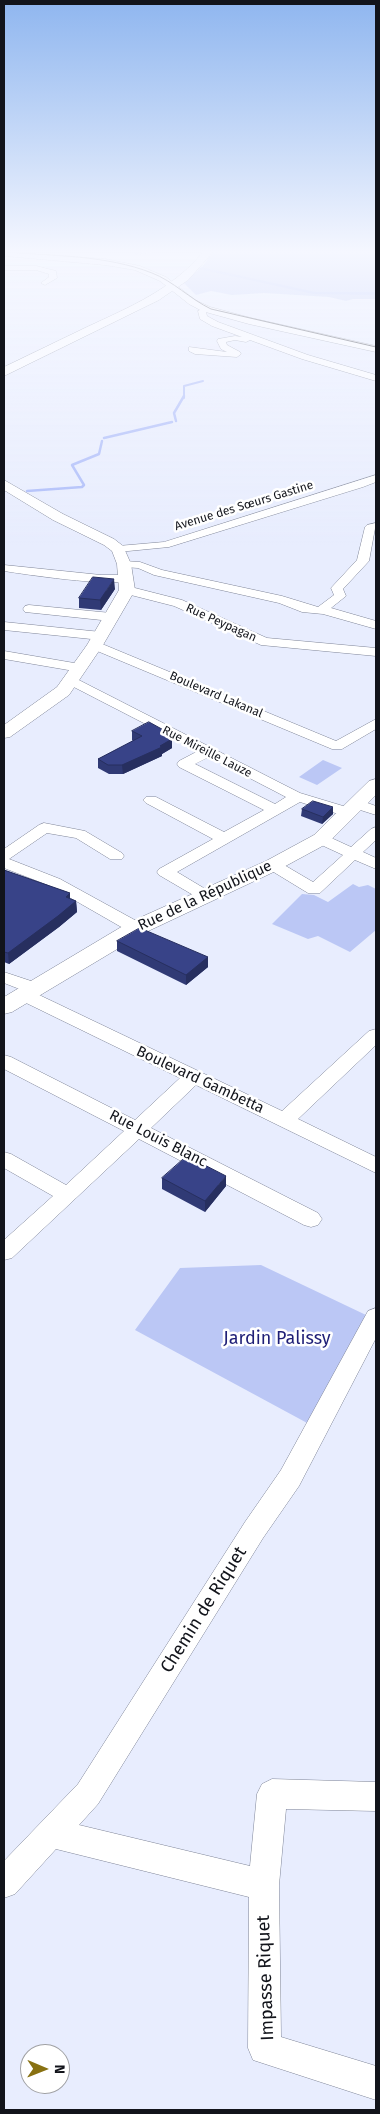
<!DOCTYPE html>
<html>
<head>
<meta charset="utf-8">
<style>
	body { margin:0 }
	#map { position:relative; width:380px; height:2114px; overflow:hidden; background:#e8edfe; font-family:"Fira Sans",sans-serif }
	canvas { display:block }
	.frame { position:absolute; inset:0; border:5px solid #12141b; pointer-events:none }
	.north { position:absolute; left:20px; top:2044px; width:50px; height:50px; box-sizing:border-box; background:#fff; border:1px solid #a0a1a4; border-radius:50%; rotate:91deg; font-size:14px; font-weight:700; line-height:20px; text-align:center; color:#12141b }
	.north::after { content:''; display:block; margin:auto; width:18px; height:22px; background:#887112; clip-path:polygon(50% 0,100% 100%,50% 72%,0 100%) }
</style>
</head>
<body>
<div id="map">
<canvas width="380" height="2114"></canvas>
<div class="frame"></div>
<div class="north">N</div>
</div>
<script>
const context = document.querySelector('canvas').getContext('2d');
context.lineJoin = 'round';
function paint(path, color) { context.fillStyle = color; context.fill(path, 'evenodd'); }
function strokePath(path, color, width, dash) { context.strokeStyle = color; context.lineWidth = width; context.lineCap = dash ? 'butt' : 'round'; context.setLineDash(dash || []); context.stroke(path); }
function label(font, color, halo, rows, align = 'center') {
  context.font = font + ' "Fira Sans",sans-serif'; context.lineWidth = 5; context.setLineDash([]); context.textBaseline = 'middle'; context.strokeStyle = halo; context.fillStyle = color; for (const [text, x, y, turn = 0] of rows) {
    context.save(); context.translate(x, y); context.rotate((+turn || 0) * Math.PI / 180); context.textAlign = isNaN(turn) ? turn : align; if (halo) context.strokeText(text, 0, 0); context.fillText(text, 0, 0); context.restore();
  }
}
const green = new Path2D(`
	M213 252H376V299H353L346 301 329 297 264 293 232 295 211 291 196 295 183 282 202 267Z
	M323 760 342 768 317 785 299 777Z
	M353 884 359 887 368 885 376 889V930L350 952 318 936 308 939 272 924 302 894 314 895 328 902Z
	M261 1265 366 1315 309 1424 135 1330 180 1268Z`);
const water = new Path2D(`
	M201 267 315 292H376V295L313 294 199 269Z`);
const streamFar1 = new Path2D(`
	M136 254 150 252
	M184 398V386L203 381`);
const stream = new Path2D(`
	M176 421 174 413 184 396
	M104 438 172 422
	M27 491 82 487 84 485 72 465 99 454 102 441`);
const minor = new Path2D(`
	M4 266H36L56 271 57 278 45 285 41 283 49 277V274L36 270H4Z
	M206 307 210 309 206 312 207 316 218 322 308 355 376 375V381L302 359 250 340 246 342 235 340 226 342 227 345 240 352 241 354 237 357 195 354 189 351V347L227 352 221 349 217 341 218 339 235 336 242 337 212 326 200 319 198 311Z
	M376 475V482L363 487 169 547 118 552 112 549 118 546 164 542Z
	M376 523 369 561 343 589 346 596 331 608 376 621V629L323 614 302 612 279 603 154 575 138 568 124 567 118 564 124 561 140 562 162 570 282 596 318 607 334 595 331 588 357 560 365 527 367 525Z
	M4 565 101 575H126L132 579C122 589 23 574 4 571Z
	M127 586 182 600 267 638 376 648V656L261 645 174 606 123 593 121 590 123 587Z
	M29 605 111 613 117 617 111 621 25 612 23 609 25 606Z
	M4 622 101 632 107 636 101 640 4 630Z
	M95 641 336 741 376 719V729L342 749H332L90 648 89 645 90 642Z
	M4 651 80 664 87 668 80 672 4 659Z
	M71 676 300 793 353 809 356 812 353 815 348 817 300 802 177 872 212 893 214 896 212 899H200L159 875 157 872 159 869 213 839 146 803 143 800 146 797H156L224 832 264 810 179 767 177 764 179 761 198 751 66 683 64 680ZM209 757 286 797 275 804 195 764Z
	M356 799 376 806V815L351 807 348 804 351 801Z
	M44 823 85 831 122 853 124 856 122 859H110L76 838 47 833 9 859 60 879 142 924 144 928 142 932H130L48 885 4 868V849L39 825Z
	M376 827V840L363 852 376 858V869L355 860 320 893H308L267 868 265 865 267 862H279L313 882 343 855 315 842 313 839 315 836H327L351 847 371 829Z
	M4 972 40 984 43 988 40 992 35 993 282 1111 369 1031 376 1029V1045L298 1119 376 1157V1173L196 1085 151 1128 318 1213 322 1219 318 1225 311 1227 304 1225 139 1139 12 1258 4 1260V1240L53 1196 4 1168V1152L11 1154 66 1185 124 1131 4 1069V1055L11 1057 135 1120 180 1078 18 999 15 995 18 991 22 990 4 983Z
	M376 1308V1338L299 1486 263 1538 98 1804 79 1825 250 1866 257 1794 262 1784 272 1779 376 1782 375 1811 286 1809 279 1885 281 2037 376 2066V2100L253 2060 248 2048 249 1897 56 1849 15 1894 4 1898V1861L78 1784 245 1522 281 1470 368 1311Z`);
const major = new Path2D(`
	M4 252 105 259 140 266 166 277 195 300 210 307 251 318 376 346V352L249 324 202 311 189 304 160 281 135 270 105 265 4 256Z
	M4 480 63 514 114 539 123 546 131 564 135 590 103 645 69 695 10 737 4 738V725L57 687 87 645 119 590 117 564 112 551 104 545 53 520 4 490Z
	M376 779V795L328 843 280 869 144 933 12 1012 4 1014V997L128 923 266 861 314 835 369 781Z`);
const highway = new Path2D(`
	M203 252H213L188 280 159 300 4 376V367C32 354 59 340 87 327 130 307 173 289 203 252Z`);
const tram = new Path2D(`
	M6 252C54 256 106 255 152 273 173 281 190 299 211 309L376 347`);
const wall = new Path2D(`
	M115 589 101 610 79 608V598Z
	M132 731 169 733V738L172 748 162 754V756L123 774H109L98 768V759L133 741 132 740Z
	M302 809 333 814 322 824 301 816Z
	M4 870 70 893V899L76 901 77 912 59 927 9 964 4 962Z
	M117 941 208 957V967L186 985 117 951Z
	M162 1178 226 1186 205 1212 162 1189Z`);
const shadedWall = new Path2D(`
	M114 579 115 589 101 610 100 600Z
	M169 733V741L172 739V748L162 754V756L123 774 122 765Z
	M333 807V814L322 824 323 817Z
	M70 893V904L66 897Z
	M76 901 77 912 59 927 9 964 8 953Z
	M208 957V967L186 985V975Z
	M226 1176V1186L205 1212V1201Z`);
const building = new Path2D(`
	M93 577 114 579 100 600 79 598Z
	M149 722 169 733 164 736 172 739 160 746 162 747 122 765H108L98 759 142 736 132 731Z
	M313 801 333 807 323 817 302 809Z
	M4 870 70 893 66 897 76 901 58 916 8 953 4 952Z
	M140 928 208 957 186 975 117 941Z
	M187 1156 226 1176 205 1201 162 1178Z`);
const farStreetnames = [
	["Avenue des Sœurs Gastine",244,506,-17],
	["Rue Peypagan",221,623,24],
	["Boulevard Lakanal",216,695,23],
	["Rue Mireille Lauze",207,752,27]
];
const streetNames = [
	["Rue de la République",205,896,-25],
	["Boulevard Gambetta",200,1080,25],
	["Rue Louis Blanc",158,1139,27]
];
const nearParknames = [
	["Jardin Palissy",277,1339]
];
const nearStreetnames = [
	["Chemin de Riquet",204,1610,-58],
	["Impasse Riquet",266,1978,-92]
];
paint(green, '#bbc7f5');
paint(water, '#a9b9f9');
strokePath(streamFar1, '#a9b9f9', 2);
strokePath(stream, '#a9b9f9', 2.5);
strokePath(minor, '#7f8598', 1);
strokePath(major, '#7f8598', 1);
strokePath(highway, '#7f8598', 1);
paint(minor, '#fff');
paint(major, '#fff');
paint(highway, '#fff');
strokePath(tram, '#292b34', 1);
paint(wall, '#303a75');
paint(shadedWall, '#272f5f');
paint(building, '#384388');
strokePath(building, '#272f5f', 1);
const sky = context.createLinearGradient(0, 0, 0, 548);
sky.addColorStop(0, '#8fb6ef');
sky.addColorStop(0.46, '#f5f7ff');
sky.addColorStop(1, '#f5f7ff00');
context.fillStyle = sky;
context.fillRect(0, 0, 380, 548);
label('12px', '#12141b', '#fff', farStreetnames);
label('15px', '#12141b', '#fff', streetNames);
label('18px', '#1e1e76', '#fff', nearParknames);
label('18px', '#12141b', '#fff', nearStreetnames);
</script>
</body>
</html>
